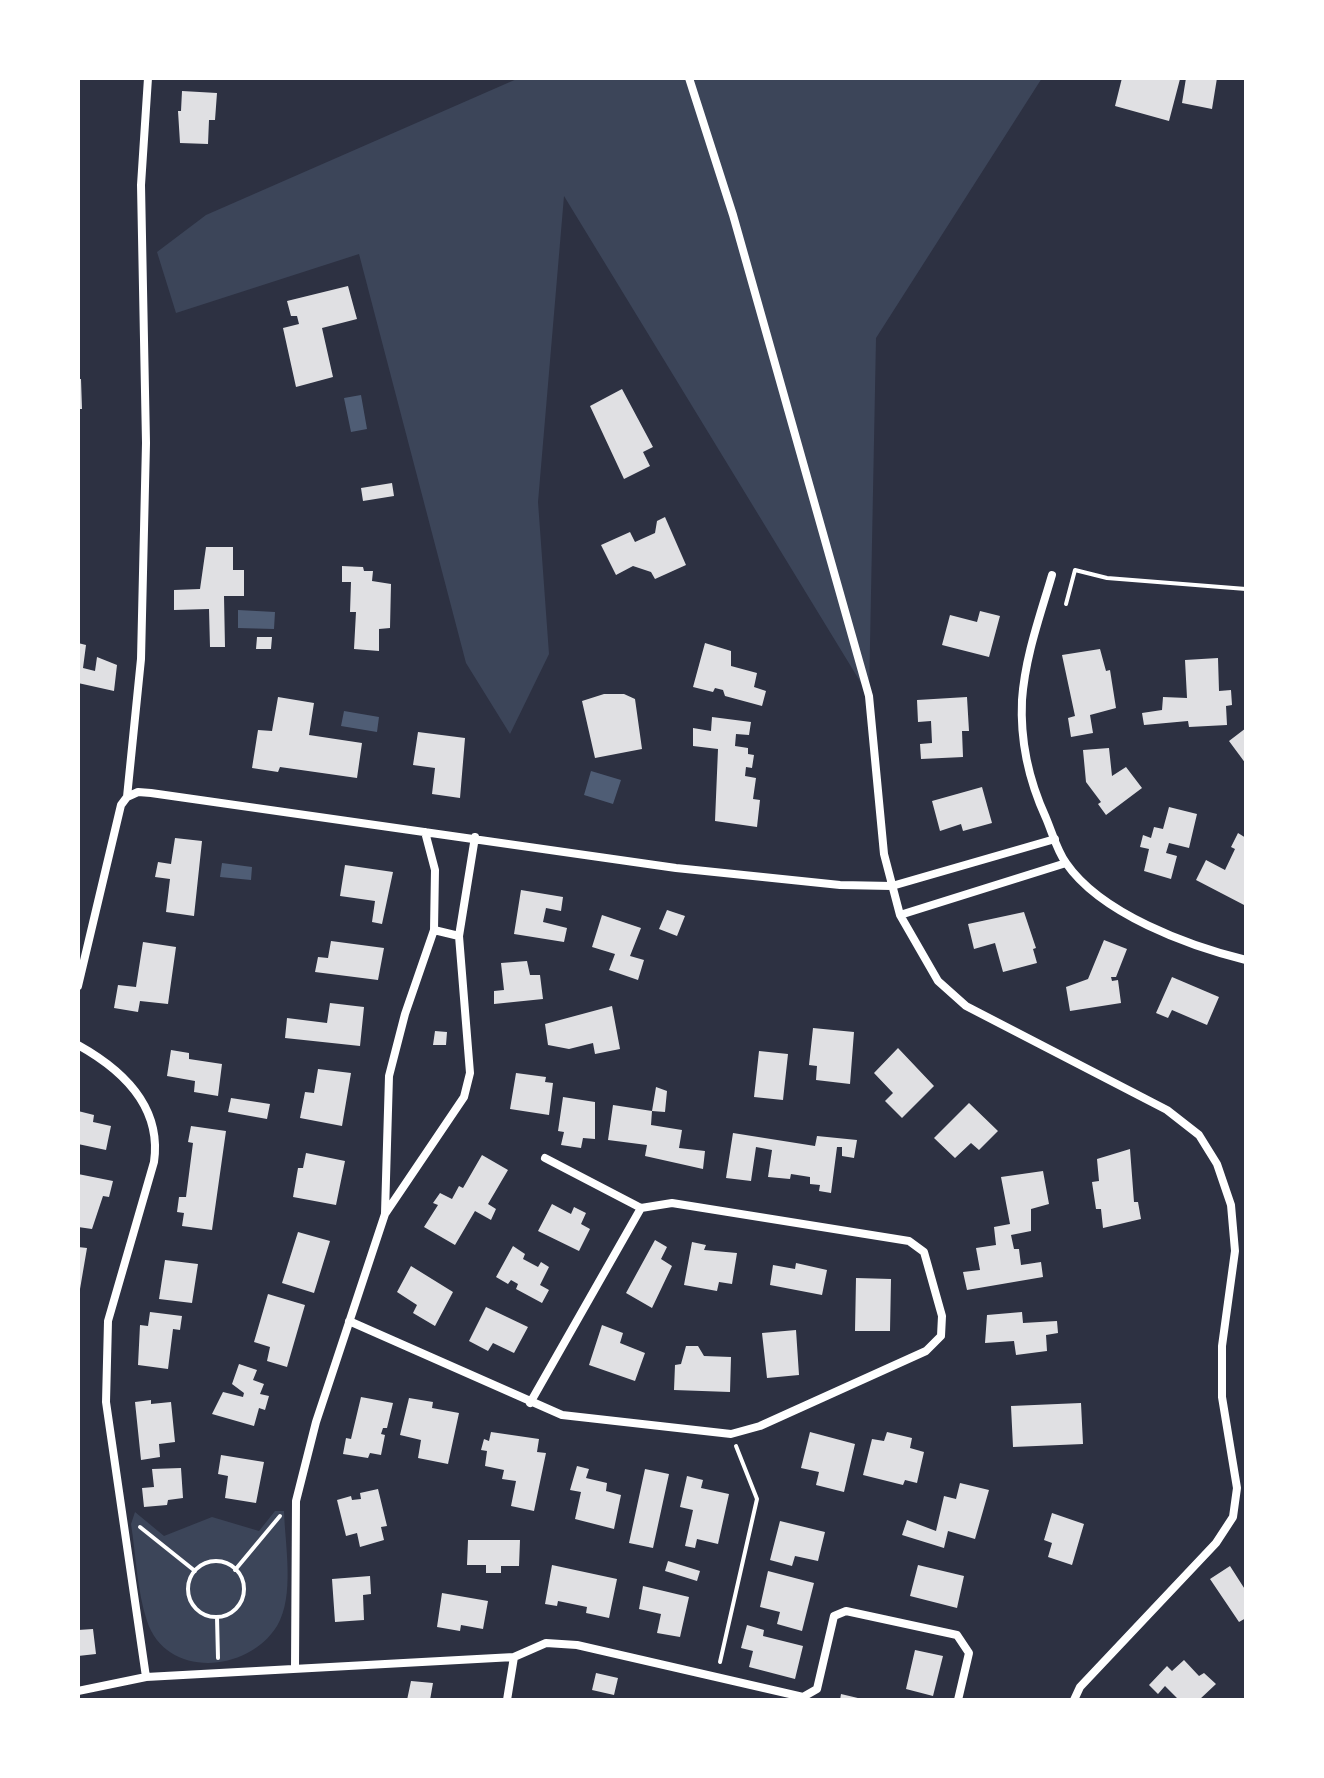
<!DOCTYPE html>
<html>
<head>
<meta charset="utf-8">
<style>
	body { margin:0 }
	#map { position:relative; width:1324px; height:1778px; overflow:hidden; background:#2d3142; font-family:Manrope,sans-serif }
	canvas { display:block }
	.frame { position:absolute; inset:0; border:80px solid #fff; pointer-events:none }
</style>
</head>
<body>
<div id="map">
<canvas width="1324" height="1778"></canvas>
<div class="frame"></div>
</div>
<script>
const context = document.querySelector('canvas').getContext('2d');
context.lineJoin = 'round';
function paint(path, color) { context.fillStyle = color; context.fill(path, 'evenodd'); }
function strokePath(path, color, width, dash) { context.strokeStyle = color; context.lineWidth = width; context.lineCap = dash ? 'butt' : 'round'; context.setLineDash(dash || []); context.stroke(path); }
const green = new Path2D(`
	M519 78H1042L876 338 869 696 564 196 538 502 549 654 510 734 466 663 359 254 176 313 157 252 206 215Z
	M275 1511H284C285 1545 295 1596 277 1626 248 1673 166 1679 147 1621 137 1591 136 1555 131 1524L135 1512 164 1536 212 1517 259 1531Z`);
const water = new Path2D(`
	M361 395 367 429 351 432 344 398Z
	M238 610 275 612 274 629 238 628Z
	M344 711 379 717 377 732 341 726Z
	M591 771 621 780 613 804 584 795Z
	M222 863 252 867 251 880 220 877Z`);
const building = new Path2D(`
	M1122 78 1180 79 1169 121 1115 106Z
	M1186 78H1217L1212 109 1182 103Z
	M182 91 217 93 215 120H209L208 144 180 143 178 111H181Z
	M348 286 357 319 322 328 333 377 296 387 283 328 299 324 297 316H291L287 301Z
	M78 379H81L82 409H78Z
	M622 389 653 447 643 452 650 466 624 479 590 406Z
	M392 483 394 496 363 501 361 488Z
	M665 517 686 565 655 579 651 572 633 566 616 575 601 545 630 532 635 542 655 533 657 521Z
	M206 547H233V570H244V596H224L225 647H210L209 609 174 610V590L200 589Z
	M342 566 363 567 364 571H373L372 581 391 584 390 628 379 629V651L354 649 356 612H350L351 582H342Z
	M980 611 1000 616 989 657 942 645 950 615 977 622Z
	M257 637H272L271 649H256Z
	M78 643 86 645 83 668 95 671 97 657 117 665 114 691 78 683Z
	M705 643 731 651V666L757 673 754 687 766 691 762 706 725 696 723 690 715 688 713 692 693 687Z
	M1100 649 1106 671 1110 670 1116 708 1090 715 1093 733 1071 737 1068 718 1075 716 1062 655Z
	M1218 658 1219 691 1231 690 1232 705 1226 706 1227 725 1189 727 1188 721 1144 725 1142 713 1162 710 1163 697 1187 698 1185 660Z
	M604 694H624L635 699 642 749 595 758 582 701Z
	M278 697 314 703 309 735 362 743 357 778 280 767 278 772 252 768 258 730 272 731Z
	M967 697 969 731H962L963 757 921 759 920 744 932 743 931 721 918 722 917 700Z
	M712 717 751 722 749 735 736 734 735 746 748 748V754L754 755 752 768 746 767 745 776 756 778 753 799 760 800 757 827 715 821 718 749 693 746V728L711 731Z
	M1246 728V764L1229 741Z
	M418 732 465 738 460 798 432 794 435 768 413 765Z
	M1109 748 1112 776 1126 767 1142 788 1106 815 1098 804 1101 802 1086 782 1083 750Z
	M982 787 992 823 963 831 961 824 940 831 932 801Z
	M1169 807 1197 814 1189 848 1169 843 1166 853 1177 856 1171 879 1144 871 1149 849 1140 847 1143 835 1151 838 1154 827 1163 829Z
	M1238 833 1246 838V906L1196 880 1206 860 1225 870 1235 849 1231 847Z
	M175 838 202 841 194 916 166 912 170 879 155 877 158 862 171 864Z
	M345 865 393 872 382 924 372 922 375 901 340 896Z
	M521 890 563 897 561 911 546 908 543 922 567 928 564 942 514 934Z
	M667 910 685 916 677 936 659 929Z
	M1024 912 1036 948 1033 949 1037 963 1003 972 995 943 974 949 968 924Z
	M602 915 641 928 630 956 644 960 638 980 609 970 615 954 592 947Z
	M1104 940 1127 949 1116 977H1111L1112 981 1118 980 1121 1003 1070 1011 1066 987 1088 979Z
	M331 941 384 948 378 980 315 972 318 957 328 958Z
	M143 942 176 947 168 1004 140 1001 138 1012 114 1008 118 985 136 987Z
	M527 961 530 975H540L543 999 494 1004V991L504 990 501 963Z
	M1172 977 1219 997 1207 1025 1172 1010 1168 1018 1156 1013Z
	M330 1003 364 1007 360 1046 285 1038 287 1018 327 1023Z
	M612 1006 620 1049 595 1054 593 1043 569 1049 548 1045 545 1024Z
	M813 1028 854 1032 850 1084 816 1080 817 1066 809 1065Z
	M435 1031 447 1032 446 1045H433Z
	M898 1048 934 1086 902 1118 885 1101 893 1093 874 1073Z
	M171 1050 189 1053V1059L222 1064 218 1096 194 1092 195 1081 167 1076Z
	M759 1051 788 1054 783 1100 754 1097Z
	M318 1069 351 1073 342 1126 300 1118 305 1092 314 1093Z
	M516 1073 546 1077 545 1082 553 1083 549 1115 510 1109Z
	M656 1087 667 1091 665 1112 652 1111Z
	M563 1097 595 1102V1139L583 1138 581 1148 561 1145 564 1132 558 1131Z
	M231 1098 270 1104 267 1119 228 1112Z
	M969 1103 998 1131 979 1150 971 1143 955 1158 934 1138Z
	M613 1105 652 1111 651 1125 682 1130 679 1148 705 1151 703 1169 645 1156 647 1145 608 1140Z
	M78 1111 94 1115 93 1122 111 1126 106 1150 78 1144Z
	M191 1126 226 1131 212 1230 182 1226 184 1213 177 1212 179 1197H186L193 1143 188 1142Z
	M733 1133 815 1146 817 1136 857 1140 854 1158 842 1156V1147H837L831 1193 819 1191 820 1185 810 1184V1177L791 1174 790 1179 768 1177 772 1150 756 1147 751 1181 726 1178Z
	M1130 1149 1134 1202H1138L1141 1219 1103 1228 1101 1209H1096L1092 1182 1099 1181 1097 1159Z
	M306 1153 345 1161 336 1205 293 1197 298 1168H303Z
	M482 1155 508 1170 488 1204 496 1209 491 1220 475 1211 455 1245 424 1227 438 1205 433 1203 440 1193 452 1199 459 1186 463 1188Z
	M1043 1171 1049 1204 1031 1209V1231L1011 1235 1014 1249H1019L1021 1265 1041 1262 1043 1277 967 1290 963 1272 980 1270 976 1248 996 1245 994 1227 1010 1224 1001 1177Z
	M78 1174 113 1181 109 1197 103 1196 92 1229 78 1227Z
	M552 1204 571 1214 574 1207 586 1213 581 1224 590 1229 579 1251 538 1231Z
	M298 1232 330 1241 314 1293 282 1283Z
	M655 1240 667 1247 661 1259 672 1266 652 1308 626 1293Z
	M692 1242 706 1245 704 1250 737 1253 732 1284 719 1282 717 1291 684 1285Z
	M513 1246 525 1254 523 1259 538 1267 541 1262 549 1267 540 1285 549 1290 542 1303 516 1289 518 1284 511 1280 508 1284 496 1277Z
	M78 1247 87 1248 80 1289H78Z
	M165 1260 198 1264 192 1303 159 1299Z
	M796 1263 827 1270 822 1295 770 1285 773 1265 795 1269Z
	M411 1266 453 1292 435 1326 413 1313 417 1305 397 1292Z
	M856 1278 891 1279 890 1331H855Z
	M268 1294 305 1305 287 1367 267 1361 270 1347 254 1342Z
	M486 1307 528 1327 514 1353 493 1343 488 1351 469 1341Z
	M150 1312 182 1316 180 1330 173 1329 168 1369 138 1365 140 1325 148 1326Z
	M1022 1312 1023 1323 1057 1321 1058 1333 1046 1335 1047 1351 1016 1355 1014 1341 985 1343 987 1315Z
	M602 1325 623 1333 620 1343 645 1353 635 1381 589 1365Z
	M796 1330 799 1375 767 1378 762 1333Z
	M686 1346H698L704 1356 731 1357 730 1392 674 1390 675 1365 681 1364Z
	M239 1364 257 1370 253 1380 264 1384 260 1394 269 1396 265 1410 259 1408 254 1426 212 1414 223 1392 243 1397 244 1393 232 1384Z
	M361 1397 393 1403 387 1428H383L381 1434 385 1435 381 1455 370 1453 368 1458 343 1454 346 1438 351 1439Z
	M409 1398 433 1402 432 1408 459 1413 448 1464 418 1458 421 1440 400 1435Z
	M151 1400V1404L171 1402 175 1442 159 1444 160 1457 141 1460 135 1402Z
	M1081 1403 1083 1444 1013 1447 1011 1406Z
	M491 1432 539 1439 537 1452 546 1453 534 1511 511 1506 516 1481 502 1479 504 1470 485 1466 487 1451 481 1450 484 1439 489 1441Z
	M810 1432 855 1444 844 1492 816 1485 819 1472 801 1468Z
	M887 1432 912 1438 910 1448 924 1452 917 1483 905 1480 903 1485 863 1475 872 1439 884 1441Z
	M221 1455 264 1462 256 1503 225 1498 228 1476 218 1474Z
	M577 1466 589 1469 586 1478 607 1483 606 1491 621 1495 614 1529 575 1519 581 1492 570 1490Z
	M181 1468 183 1498 168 1500 167 1505 144 1507 142 1488 154 1487 152 1469Z
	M645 1469 669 1474 653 1548 629 1543Z
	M687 1476 703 1480 701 1488 729 1494 718 1544 697 1539 695 1548 685 1546 693 1510 680 1507Z
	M960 1483 989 1490 975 1539 948 1531 944 1548 902 1535 907 1520 936 1531 944 1496 956 1499Z
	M378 1489 387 1526 381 1527 384 1540 360 1547 357 1533 346 1536 337 1500 351 1496 352 1500 361 1499 360 1493Z
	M1052 1513 1084 1524 1072 1565 1048 1557 1052 1543 1044 1540Z
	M780 1521 825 1532 818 1561 795 1556 792 1566 770 1560Z
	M468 1540H520L519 1566H501V1573H486V1565H467Z
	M668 1561 700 1571 697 1581 665 1571Z
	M552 1565 617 1579 609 1618 586 1613 587 1607 558 1601 557 1606 545 1604Z
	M918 1565 964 1576 957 1608 910 1596Z
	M1230 1566 1246 1591V1618L1239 1622 1210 1579Z
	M768 1571 814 1583 802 1631 777 1624 780 1612 760 1607Z
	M370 1576 371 1594 363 1595 364 1620 335 1622 332 1579Z
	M643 1586 689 1597 680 1637 657 1633 661 1614 639 1609Z
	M442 1593 488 1601 483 1629 461 1625 460 1631 437 1627Z
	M747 1625 764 1630 763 1636 803 1646 795 1679 749 1667 753 1651 741 1648Z
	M93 1629 96 1654 78 1656V1630Z
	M915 1650 943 1656 933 1696 906 1689Z
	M1184 1660 1199 1676 1204 1673 1216 1684 1199 1700H1179L1165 1686 1158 1694 1149 1685 1167 1666 1172 1671Z
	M596 1673 618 1678 614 1695 592 1690Z
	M411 1681 433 1683 430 1700H407Z
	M841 1694 862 1699V1700H840Z`);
const path = new Path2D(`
	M1066 604 1075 570 1107 578 1246 589
	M140 1527 195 1571
	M188 1589a28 28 0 1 1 56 0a28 28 0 1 1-56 0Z
	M235 1570 280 1516
	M217 1617 218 1658
	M720 1662 757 1499 736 1446`);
const minor = new Path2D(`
	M689 78 733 215 869 696 884 854 900 915 938 981 966 1006 1167 1110 1199 1135 1217 1164 1231 1205 1235 1251 1222 1346V1397L1237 1488 1233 1517 1216 1543 1080 1687 1074 1700
	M1052 575C1040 616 1025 657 1022 700 1020 742 1029 781 1046 818 1052 832 1057 851 1066 863 1101 914 1189 946 1246 960
	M127 797 138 792 151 793 676 868 840 885 892 886 1055 839
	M900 915 1066 863
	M434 930 459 936
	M78 986 121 805 127 797 141 659 146 443 141 185 148 78
	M78 1045C123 1070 162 1107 154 1162L108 1321 106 1402 146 1677
	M545 1158 641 1208
	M385 1213 389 1076 405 1014 434 930 435 870 425 832
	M349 1321 562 1415 731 1434 760 1426 926 1351 941 1336 942 1316 924 1252 909 1241 672 1203 641 1208 530 1403
	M295 1668 296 1501 316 1422 385 1214 464 1097 470 1073 459 936 475 837
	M78 1691 146 1677 514 1657 546 1643 577 1645 803 1697 817 1689 834 1616 846 1611 957 1635 969 1653 958 1700
	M507 1700 514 1657`);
paint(green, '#3c4559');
paint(water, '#4f5d75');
paint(building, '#e0e0e3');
strokePath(path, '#fff', 4);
strokePath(minor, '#fff', 8);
</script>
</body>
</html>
